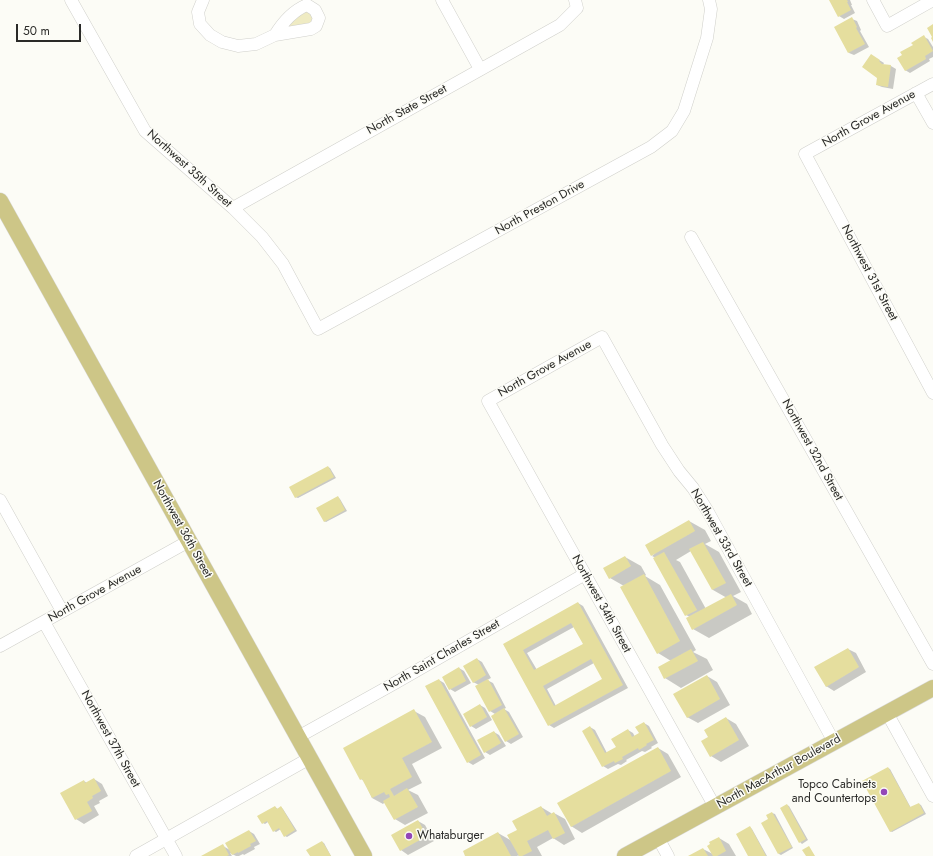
<!DOCTYPE html>
<html>
<head>
<meta charset="utf-8">
<style>
	body { margin:0 }
	#map { position:relative; width:933px; height:856px; overflow:hidden; background:#fcfcf6; font-family:Jost,sans-serif }
	canvas { display:block }
	.scale { position:absolute; left:16px; top:24px; width:65px; height:18px; box-sizing:border-box; border:2px solid #2a2a28; border-top:0; padding-left:5px; font-size:12px; line-height:14px; white-space:nowrap; color:#2a2a28; -webkit-text-stroke:3px #fcfcf6; paint-order:stroke }
</style>
</head>
<body>
<div id="map">
<canvas width="933" height="856"></canvas>
<div class="scale">50 m</div>
</div>
<script>
const context = document.querySelector('canvas').getContext('2d');
context.lineJoin = 'round';
function paint(path, color) { context.fillStyle = color; context.fill(path, 'evenodd'); }
function strokePath(path, color, width, dash) { context.strokeStyle = color; context.lineWidth = width; context.lineCap = dash ? 'butt' : 'round'; context.setLineDash(dash || []); context.stroke(path); }
function label(font, color, halo, rows, align = 'center') {
  context.font = font + ' Jost,sans-serif'; context.lineWidth = 3; context.setLineDash([]); context.textBaseline = 'middle'; context.strokeStyle = halo; context.fillStyle = color; for (const [text, x, y, turn = 0] of rows) {
    context.save(); context.translate(x, y); context.rotate((+turn || 0) * Math.PI / 180); context.textAlign = isNaN(turn) ? turn : align; if (halo) context.strokeText(text, 0, 0); context.fillText(text, 0, 0); context.restore();
  }
}
const green = new Path2D(`
	M304 11H309L314 18 310 24 286 28 299 15Z`);
const shadow = new Path2D(`
	M830 0H850L852 5H851L855 13 844 19 839 16Z
	M852 19 857 21 861 30 860 31 869 47 854 55 849 53Z
	M924 37 928 39 933 47V57L929 59 930 61 910 73 905 70 903 55Z
	M876 58 884 63 883 65 891 66 896 69 893 89 882 87 877 85 878 77Z
	M328 467 330 468 336 478 298 498 295 497Z
	M338 497 340 499 347 511 326 522 324 521Z
	M689 521 705 530 711 541 705 544 719 552 741 592 733 596 747 604 752 614 709 638 693 629 690 617 686 615 654 559 656 558 652 556ZM691 551 713 590 727 598 706 609 680 562 676 560Z
	M625 557 641 566 646 575 645 576 660 585 696 650 693 652 707 659 713 670 681 688 665 678 659 668 671 661 658 653 624 586 610 578Z
	M578 603 583 606 628 688 554 728 549 725 504 645ZM574 627 584 644 537 670 527 653ZM594 663 604 680 556 706 547 689Z
	M848 649 856 653 866 672 834 691 826 686Z
	M477 659 482 662 491 678 487 680 493 683 506 708 504 709 509 712 523 737 511 744 506 741 495 714 490 711 479 685 473 682Z
	M459 668 464 671 471 683 455 692 450 689Z
	M707 676 717 682 730 705 698 723 687 717Z
	M439 680 444 683 485 758 473 765 468 762Z
	M480 705 485 708 492 720 476 729 471 726Z
	M414 711 425 717 442 748 412 764 422 783 408 790 418 795 428 813 405 825 395 819 385 802 383 804 372 798 364 781 361 779Z
	M726 718 736 724 749 746 721 762 711 756 709 737Z
	M644 723 649 726 658 743 651 747 652 748 645 752 642 751 626 760 627 761 621 765 618 764 608 769 603 766 590 727 595 730 607 753 617 747 628 730 633 733 635 737 640 734Z
	M494 732 499 735 506 746 490 755 485 752Z
	M658 748 668 754 681 777 582 833 571 826Z
	M888 768 890 769 911 808 919 804 921 805 926 814 892 832 890 831Z
	M94 779 102 784 108 796 99 801 100 803 94 806 99 815 84 824 76 819 84 781 87 783Z
	M787 805 789 806 808 840 802 844 800 842Z
	M275 807 278 809 281 807 283 809 297 831 287 837 285 836 281 829 276 832 274 831 268 822 265 824 263 823Z
	M541 807 551 813 552 815 554 813 565 819 575 839 564 845 553 838 537 847 542 856H519L517 855 518 856H466L498 833 512 841 518 830Z
	M772 813 775 814 793 848 781 855 779 854Z
	M418 821 425 825 434 841 408 855 401 850Z
	M750 827 752 829 767 856H749Z
	M249 831 254 834 260 844 254 847 255 849 244 855 243 854 239 856H236L230 853 232 856H203L223 846 230 850Z
	M719 838 729 844 736 856H690L703 849 713 854Z
	M322 842 324 843 331 856H311Z`);
const building = new Path2D(`
	M829 0H847L848 2H847L851 10 838 17Z
	M852 17 857 27 856 28 865 44 848 53 834 27Z
	M933 24V42L931 38 932 37 927 28Z
	M924 35 933 51 925 56 926 59 905 71 897 58 902 55 900 52 913 45 911 43Z
	M871 54 880 60 879 61 882 64 891 65 888 87 876 85 877 78 862 67Z
	M328 466 334 477 295 498 289 487Z
	M338 496 345 510 324 522 316 508Z
	M689 520 695 531 651 556 645 545Z
	M703 542 726 583 712 590 689 549Z
	M664 552 697 610 685 616 653 558Z
	M625 556 631 566 609 579 603 568Z
	M644 574 680 641 657 654 620 587Z
	M731 594 737 605 692 630 686 618Z
	M578 602 623 685 548 726 503 644ZM571 623 583 644 534 670 523 650ZM591 659 602 679 554 706 543 686Z
	M848 648 859 667 826 687 814 667Z
	M691 649 698 661 664 679 658 667Z
	M477 658 486 675 473 683 463 666Z
	M459 667 466 681 449 690 442 677Z
	M707 675 720 699 687 718 673 694Z
	M439 679 481 755 467 763 425 686Z
	M488 679 502 705 489 712 475 686Z
	M480 704 487 717 470 727 463 714Z
	M504 708 519 734 505 742 491 716Z
	M414 709 432 742 402 758 412 777 390 789 394 796 407 788 418 807 394 820 383 801 390 797 389 794 386 795 384 792 372 798 362 779 360 780 343 748Z
	M726 717 739 740 710 757 701 741 708 737 704 730Z
	M644 722 654 740 646 744 647 745 639 750 638 748 622 757 623 759 615 763 614 761 602 767 582 731 590 726 605 753 616 747 611 739 628 729 632 737 639 733 635 727Z
	M494 731 501 743 484 753 477 740Z
	M658 747 671 771 571 827 557 803Z
	M888 767 910 807 919 803 924 813 890 832 862 781Z
	M94 778 101 791 92 796 93 798 87 802 92 811 75 820 60 793 84 780 85 783Z
	M787 804 806 839 799 843 780 808Z
	M275 806 277 809 281 806 295 830 284 837 279 828 273 832 267 821 262 824 257 816Z
	M541 806 547 816 554 812 565 833 553 839 548 830 527 841 532 851 522 856H519L507 835 517 830 512 821Z
	M772 812 792 847 778 854 761 823 768 819 766 815Z
	M418 820 427 836 400 851 391 835Z
	M750 826 766 856H748L736 834Z
	M249 830 256 841 250 844 251 846 238 853V852L232 855 225 843Z
	M498 832 511 856H465L463 851Z
	M719 837 726 851 717 856H713L707 846 710 844 709 842Z
	M322 841 331 856H310L306 850Z
	M223 844 229 855 227 856H201Z
	M809 846 815 856H806L802 850Z
	M703 848 708 856H688Z`);
const minor = new Path2D(`
	M71 0 145 131 233 208 262 237 283 264 318 329 651 147 672 131 684 111 707 38 711 9 709 0
	M203 0 198 12 200 24 210 35 222 42 238 46 256 44 275 35 311 29 316 26 319 18 315 10 307 5C292 11 283 22 275 35
	M442 0 480 69
	M873 0 887 26 933 0
	M933 84 805 154 933 393
	M916 93 933 123
	M233 208 560 25 577 8 575 0
	M691 237 933 664
	M0 500 62 611
	M44 622 176 856
	M0 646 189 541
	M887 713 933 796
	M298 737 395 683 585 574
	M715 807 488 401 602 337 662 445 679 471 693 488 707 510 834 742
	M658 838 668 856
	M136 856 310 758`);
const major = new Path2D(`
	M0 201 364 856
	M625 856 933 688`);
const markers = [
	[884,792,4,"#9346b8"],
	[409,836,4,"#9346b8"]
];
const streetNames = [
	["North State Street",407,110,-29],
	["North Grove Avenue",869,119,-29],
	["Northwest 35th Street",189,169,42],
	["North Preston Drive",540,208,-29],
	["Northwest 31st Street",869,273,62],
	["North Grove Avenue",545,369,-29],
	["Northwest 32nd Street",812,450,61],
	["Northwest 36th Street",182,529,61],
	["Northwest 33rd Street",721,538,60],
	["North Grove Avenue",95,594,-29],
	["Northwest 34th Street",601,604,61],
	["North Saint Charles Street",442,656,-30],
	["Northwest 37th Street",110,739,61],
	["North MacArthur Boulevard",779,772,-29]
];
const poiNames = [
	["Topco Cabinets",876,785],
	["and Countertops",876,799],
	["Whataburger",417,836,"left"]
];
paint(green, '#efebc3');
paint(shadow, '#0003');
paint(building, '#e5de9e');
strokePath(minor, '#d0d0cb', 13);
strokePath(major, '#d9d9d8', 17);
strokePath(minor, '#fff', 12);
strokePath(major, '#cdc687', 16);
for (const [x, y, r, color] of markers) { const dot = new Path2D(); dot.arc(x, y, r, 0, 2 * Math.PI); context.fillStyle = color; context.fill(dot); strokePath(dot, '#fcfcf6', 1.5); }
label('12px', '#2a2a28', '#fcfcf6', streetNames);
label('12px', '#2a2a28', '#fcfcf6', poiNames, 'right');
</script>
</body>
</html>
